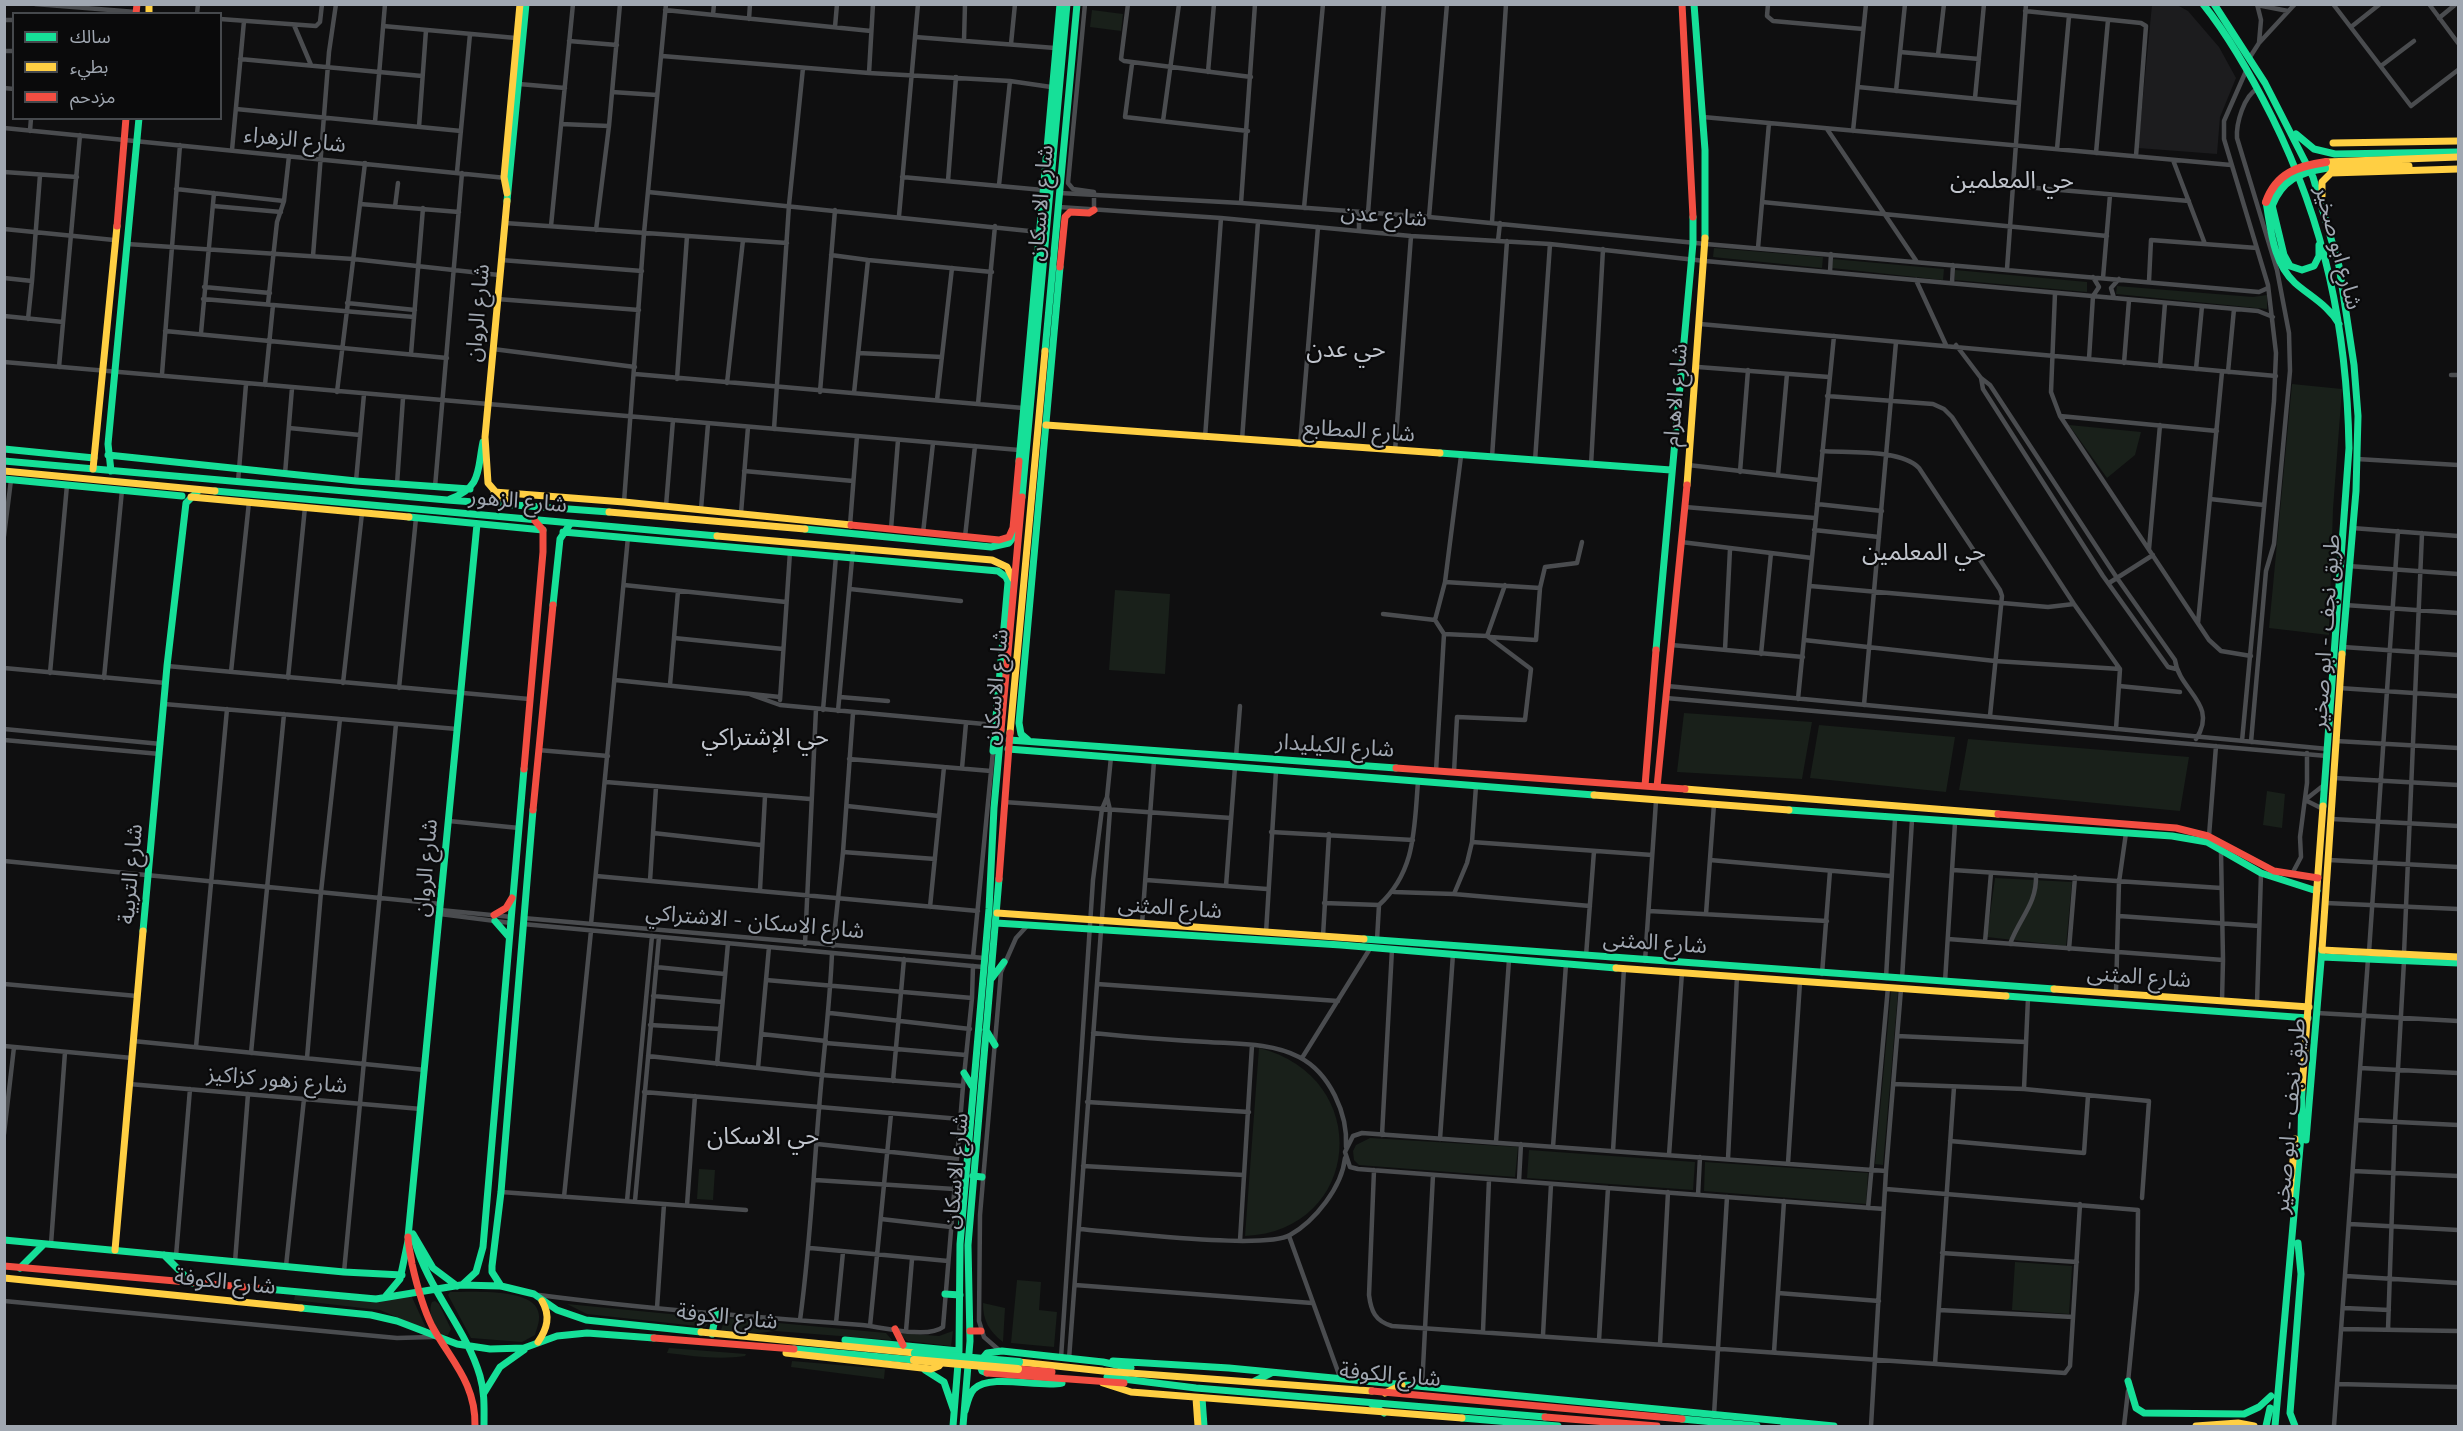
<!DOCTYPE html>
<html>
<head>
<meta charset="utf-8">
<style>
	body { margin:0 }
	#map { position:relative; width:2463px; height:1431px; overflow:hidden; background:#0f0f10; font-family:Mulish,"Noto Sans Arabic",sans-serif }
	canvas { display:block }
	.frame { position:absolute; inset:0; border:6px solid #a0a7b1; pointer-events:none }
	.legend { position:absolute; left:12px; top:12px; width:210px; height:108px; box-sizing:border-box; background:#0a0a0b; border:2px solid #46494d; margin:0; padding:8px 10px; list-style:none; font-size:18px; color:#a0a7b1 }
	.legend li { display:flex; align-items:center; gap:12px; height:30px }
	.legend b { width:30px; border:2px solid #46494d }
</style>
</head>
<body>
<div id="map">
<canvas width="2463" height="1431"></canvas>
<div class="frame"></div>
<ul class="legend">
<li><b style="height:8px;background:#16e098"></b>سالك</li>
<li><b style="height:8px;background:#ffcf43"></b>بطيء</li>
<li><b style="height:8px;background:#f24e42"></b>مزدحم</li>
</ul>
</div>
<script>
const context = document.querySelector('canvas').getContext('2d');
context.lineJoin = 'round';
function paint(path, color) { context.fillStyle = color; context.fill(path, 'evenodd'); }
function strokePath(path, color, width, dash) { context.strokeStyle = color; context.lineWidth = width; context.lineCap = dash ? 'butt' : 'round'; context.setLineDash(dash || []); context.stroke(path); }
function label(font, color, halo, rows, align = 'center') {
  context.font = font + ' Mulish,"Noto Sans Arabic",sans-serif'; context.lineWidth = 4.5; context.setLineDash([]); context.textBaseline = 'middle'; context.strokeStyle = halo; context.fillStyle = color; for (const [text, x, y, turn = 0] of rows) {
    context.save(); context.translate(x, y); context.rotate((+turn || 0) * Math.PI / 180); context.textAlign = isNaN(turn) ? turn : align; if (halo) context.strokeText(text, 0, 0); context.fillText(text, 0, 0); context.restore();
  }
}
const built = new Path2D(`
	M2152 5H2177L2188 11 2219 47 2236 78 2220 117 2217 154 2138 148Z`);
const green = new Path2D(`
	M1092 10 1123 14 1121 31 1090 27Z
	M1714 248 1823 257 1822 268 1713 257Z
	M1833 259 1944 269 1943 280 1832 268Z
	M1955 270 2087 282V292L1955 280Z
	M2117 286 2253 297 2267 295V309L2116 294Z
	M2292 384 2342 389 2333 509 2329 635 2269 628Z
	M2069 425 2141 432 2135 455 2107 478Z
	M1115 590 1170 594 1165 674 1109 670Z
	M1684 713 1812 722 1802 779 1677 772Z
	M1819 725 1955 737 1946 792 1810 778Z
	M1968 739 2189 757 2180 811 1959 790Z
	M2267 791 2285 794 2282 828 2263 825Z
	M1995 878 2072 882 2066 946 1987 937Z
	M1891 992H1898L1883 1165 1875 1164Z
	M1259 1048C1375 1077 1362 1231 1245 1236Z
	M1370 1138 1518 1147 1515 1177 1359 1165 1354 1160 1353 1151 1356 1145Z
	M1529 1150 1695 1162 1693 1190 1527 1178Z
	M1705 1162 1868 1173 1866 1204 1704 1191Z
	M699 1169 715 1170 713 1200 697 1199Z
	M2015 1262 2072 1266 2069 1314 2012 1310Z
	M1017 1280 1041 1282 1039 1310 1057 1312 1054 1347 1011 1343Z
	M450 1292C470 1292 532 1288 538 1311 541 1320 537 1327 535 1335L522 1342 471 1338 448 1295Z
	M295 1295H411L427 1330 380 1310 294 1300Z
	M435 1301 439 1304 451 1329 448 1335H441C435 1325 427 1313 432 1302Z
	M983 1303 1005 1308 1003 1342C989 1331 983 1321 983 1303Z
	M567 1304 711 1318 706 1327 587 1314Z
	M725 1318 886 1333 892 1340 775 1331 759 1333 721 1330Z
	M953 1331 951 1346 907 1341 899 1333 939 1336Z
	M669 1348 746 1354 745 1356C719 1360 693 1356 667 1353Z
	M792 1361 885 1369 884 1379 791 1367Z`);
const street = new Path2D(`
	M35 4 136 12
	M1085 4 1068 183 1073 189 1094 192V210
	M1128 4 1121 59 1124 61 1251 77
	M1768 4 1767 16 1773 21 1863 29
	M2257 4 2261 20 2259 43
	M2333 4 2411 106 2458 70
	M2429 4 2458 43
	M2257 5 2288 11
	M665 10 871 31
	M2025 11 2141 23 2146 26 2136 156
	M197 14 198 4
	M713 15 714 4
	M2439 18 2456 4
	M220 19 316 26 320 22 322 4
	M749 19 750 4
	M4 20H14
	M294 25 311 65
	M383 26 516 38
	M835 27 837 4
	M2351 27 2380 4
	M915 37 1055 48
	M569 41 617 45
	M964 41 965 4
	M1011 44 1015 4
	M4 51H14
	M1900 52 1979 59
	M1938 55 1944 4
	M662 56 869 73 1010 81 1051 87
	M2250 57 2259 43 2295 4
	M240 59 422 76
	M1132 64 1125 117 1248 131
	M2381 66 2414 41
	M1208 72 1214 4
	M869 73 873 4
	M519 84 565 88
	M1858 87 2019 103
	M4 88 14 89
	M1896 91 1905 4
	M612 92 657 95
	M1975 98 1984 4
	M236 109 461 131
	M1703 117 2231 165
	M1163 121 1179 4
	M375 122 385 4
	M561 124 609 126
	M419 127 426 30
	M4 128 506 178
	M1827 129 1917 262
	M30 131 31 118
	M1853 131 1866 4
	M2057 149 2069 16
	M232 150 244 21
	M2096 153 2108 20
	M2173 160 2205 244
	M4 172 77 177
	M457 172 470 34
	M902 177 1043 190
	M948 181 956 77
	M999 185 1010 81
	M2013 186 2189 201
	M176 189 284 201
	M648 192 1039 232
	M1060 193 1241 203 1429 217 1706 244 2259 292 2268 288V285
	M1762 202 2107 236
	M1241 203 1255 4
	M360 204 459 212
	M213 206 281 212
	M395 207 398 183
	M1059 207 1221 218 1411 236 1550 244 1705 261 2258 311 2273 317
	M1304 208 1323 4
	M1359 213V231
	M1368 213 1384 4
	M899 216 918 4
	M1429 217 1447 4
	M1492 222 1506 4
	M505 223 787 243
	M551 226 573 4
	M4 229 114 240
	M596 230 609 126 620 4
	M1498 241 1500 223
	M127 244 353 259 499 275
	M1758 248 1769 123
	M831 255 868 260
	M313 256 329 52 336 4
	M501 260 642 271
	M2007 269 2026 4
	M1830 272 1831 254
	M4 278 32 281 28 319
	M2103 278 2110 195
	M1916 280 1946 345
	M32 281 40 175
	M2149 281 2151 240 2257 248
	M1952 283 1953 265
	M204 287 270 293
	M2055 293 2051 392 2060 416 2209 640 2221 651 2251 656
	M2114 298 2111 288 2119 279
	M203 299 414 317
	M497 299 639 310
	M347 303 415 310
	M268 304 277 222 284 201 289 156
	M4 316 63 322
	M1700 324 2276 376
	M165 331 447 358
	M201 333 214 193
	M1956 345 1981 378 1990 385 2117 578 2175 660C2179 691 2219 704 2196 739
	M493 349 635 367
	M858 353 942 357
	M411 354 423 208
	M2089 359 2093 296 2099 287 2093 277
	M4 362 1019 450
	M2124 363 2129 300
	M2160 366 2165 303
	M59 367 80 135
	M1698 367 1829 377
	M2196 369 2202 306
	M2228 372 2234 309
	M162 374 180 145
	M635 374 1023 408
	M2451 375H2458
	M1981 378 1983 389 2103 576 2168 667 2176 669
	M677 379 687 236
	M727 383 743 240
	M265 385 273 305
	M337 392 365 163
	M820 392 835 210
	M854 393 868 260 992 272
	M1827 396 1933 404 1944 409 1952 417 2074 604 2120 669 2116 729
	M937 400 952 268
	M978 404 995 226
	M2060 416 2217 431
	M289 428 360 435
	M774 429 789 205 803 68
	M1205 438 1221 218
	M1242 440 1258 222
	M1300 445 1318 227
	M1395 451 1411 236
	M1822 451C1848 453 1901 449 1919 468L2000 590 2002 596 1990 716
	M1492 457 1507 241
	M2357 459 2458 465
	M1535 461 1550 244
	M1591 465 1603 249
	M1688 465 1819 480
	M744 471 853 481
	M1740 472 1748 370
	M285 474 292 388
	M1778 475 1787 374
	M356 481 364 394
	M238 482 246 384
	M397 484 403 398
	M435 487 462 173
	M2210 499 2264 505
	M624 502 644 233 666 4
	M1817 504 1882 511
	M666 506 673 420
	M1685 507 1815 518
	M701 509 708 424
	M741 513 748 427
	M850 525 857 436
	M2352 528 2458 536
	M891 529 898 440
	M1814 530 1879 537
	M923 533 933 443
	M4 536 11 480
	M965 537 975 446
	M1681 542 1812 558
	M2149 549 2160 425
	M2348 566 2458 574
	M1445 582 1540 588 1545 567 1577 563 1582 542
	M2109 583 2153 555
	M624 585 786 602
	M1810 586 2048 607 2074 604
	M850 589 961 601
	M2345 605 2458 613
	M1383 614 1435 620
	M2198 623 2222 372
	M1444 634 1487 636 1505 585
	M1490 637 1536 640 1540 588
	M674 638 783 649
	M1804 640 1995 661 2120 669
	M1671 645 1803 657
	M2343 647 2458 655
	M1725 650 1730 549
	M1761 654 1771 553
	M167 666 529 699
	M4 668 166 683
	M231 672 249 502
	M50 673 67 485
	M104 678 122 490
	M288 678 305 507
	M615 680 780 697
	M343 683 362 513
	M670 685 678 591
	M1667 686 2328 749
	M2119 686 2180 692
	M399 688 416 518
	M2339 688 2458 696
	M749 694 780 705 995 725
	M840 697 888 701
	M1666 698 2327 756
	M1798 699 1834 336
	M780 700 790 552
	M164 704 457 729
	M1864 705 1896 342
	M823 710 836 556
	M838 711 853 549
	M4 729 161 744
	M4 740 160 754
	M2242 741 2274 401 2276 353 2268 285 2224 139V121L2246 71
	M2336 741 2458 748
	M2251 742 2266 571 2274 544 2290 371 2289 333 2277 270 2237 138C2236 123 2244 96 2257 89
	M538 750 608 756
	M1236 757 1240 706
	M849 759 991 771
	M962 768 966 723
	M1436 771 1444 634 1435 620 1445 582 1461 456
	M1454 772 1457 717 1525 720 1531 669 1487 636
	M2334 778 2458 785
	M606 782 810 799
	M2305 800 2324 785
	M2305 800 2321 808
	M1004 802 1231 818
	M847 806 939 816
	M2332 819 2458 826
	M449 821 519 828
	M1271 832 1413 840
	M653 833 761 845
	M2209 836 2216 746
	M1472 842 1652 855
	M2221 851 2223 960 2222 1001
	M843 852 935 859
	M1710 860 1891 876
	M2329 860 2458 867
	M4 861 441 904
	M1953 870 2221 888
	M2292 874 2301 857 2300 837 2307 783V753
	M596 876 978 911
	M1146 880 1267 889
	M650 881 656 787
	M1226 886 1235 767
	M760 890 765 796
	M1394 892 1454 894 1590 906
	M1454 894 1467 863 1472 842 1476 786
	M1324 903 1379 905C1416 871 1414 829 1418 782
	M2326 903 2458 909
	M930 907 944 767
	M440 910 512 917
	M1649 911 1827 921
	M440 914 511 923
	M1706 914 1714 804
	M2119 916 2259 926
	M523 918 984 958
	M523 924 983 967
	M591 924 628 537
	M1142 924 1154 761
	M1266 933 1276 771
	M1323 936 1329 834
	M1948 939 2223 960
	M1377 940 1379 905
	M1985 942 1991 873
	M805 944 816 709
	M2010 944C2020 917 2037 904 2036 875
	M833 946 843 852 853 713
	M2069 949 2075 877
	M2369 952 2398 531
	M2404 954 2422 533
	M1586 956 1594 851
	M973 957 993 751
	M1645 961 1656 801
	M656 967 725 974
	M1822 974 1830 871
	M1886 978 1895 819
	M1902 979 1912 820
	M766 980 972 998
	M1945 982 1955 823
	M4 984 137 996
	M1097 984 1338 1001
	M2116 992 2119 882 2126 833
	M653 996 722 1002
	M2257 1003 2261 873
	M830 1013 970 1029
	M2317 1013 2458 1021
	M650 1025 720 1029
	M1093 1033C1131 1037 1170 1040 1208 1042 1238 1044 1272 1043 1299 1057 1330 1073 1348 1114 1346 1147
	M761 1034 826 1041
	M1897 1036 2026 1042
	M133 1041 425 1070
	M826 1043 966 1055
	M4 1046 132 1058
	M196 1047 227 709
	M251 1053 284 714
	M648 1056 822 1075 963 1086
	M307 1058 321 892 340 719
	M1302 1058 1371 947
	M717 1064 728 943
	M758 1068 769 947
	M2360 1068 2458 1073
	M893 1081 904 959
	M129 1084 421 1109
	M1893 1084 2024 1089 2149 1101 2142 1198
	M2024 1089 2028 998
	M644 1092 960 1119
	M1087 1102 1249 1112
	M2357 1120 2458 1125
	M4 1134 14 1047
	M1382 1135 1392 949
	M1440 1139 1453 954
	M1950 1141 2084 1153 2088 1096
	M1496 1142 1509 960
	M817 1144 957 1159
	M1553 1147 1566 964
	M1613 1151 1624 968
	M1669 1155 1682 972
	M1728 1159 1737 976
	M1788 1163 1800 982
	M1083 1166 1244 1175
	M1374 1170 1369 1295C1371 1311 1375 1321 1392 1326L2065 1373 2070 1366 2080 1204
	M2353 1171 2458 1176
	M815 1180 954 1189
	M1519 1181 1521 1144
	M1886 1189 2138 1210 2137 1290 2128 1382
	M501 1192 746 1210
	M1698 1195 1700 1157
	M564 1197 591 931
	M627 1201 652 936
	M635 1201 659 937
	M687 1205 695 1096
	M1868 1208 1888 987
	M1884 1209 1358 1169 1350 1167 1345 1152 1353 1136 1362 1133 1886 1171
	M881 1219 951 1227
	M2350 1224 2458 1230
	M1079 1229C1117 1232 1264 1250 1290 1235 1315 1221 1342 1187 1345 1158
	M1289 1236 1341 1380
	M1240 1241 1252 1045
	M51 1244 65 1052
	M810 1248 948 1261
	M1942 1253 2077 1262
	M176 1256 190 1089
	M235 1262 248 1094
	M286 1266 304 1099
	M344 1272 396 724
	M2346 1276 2458 1283
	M1075 1285 1312 1303
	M1778 1293 1879 1301
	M539 1295C646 1309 754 1317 862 1325 881 1327 928 1339 943 1327L963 1086 972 998 973 966
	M4 1301 397 1338 432 1337
	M657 1308 664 1204
	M2344 1308 2389 1310
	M1939 1310 2073 1317
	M800 1320C810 1248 813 1180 819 1109 823 1057 830 1005 832 953
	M836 1323 843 1252
	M870 1326 891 1114
	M2342 1329 2458 1331
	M2388 1330 2395 1122 2404 961
	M906 1331 912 1259
	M1483 1331 1489 1179
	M1543 1335 1551 1184
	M1599 1340 1608 1188
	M1660 1344 1668 1192
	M999 1350 984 1337 979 1321 980 1215 1001 972 1016 938 1027 926
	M1774 1352 1784 1201
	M1061 1358 1093 880 1102 809 1107 797 1111 757
	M1069 1359 1110 810 1107 797
	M1935 1364 1954 1087
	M2338 1384 2458 1387
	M1422 1387 1433 1175
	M1714 1415 1727 1197
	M1871 1426 1886 1171 1901 989
	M2124 1426 2128 1391
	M2334 1426 2368 959`);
const fast = new Path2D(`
	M1694 4 1705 150V238
	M2203 4C2231 39 2252 77 2272 117 2325 224 2347 329 2349 448L2323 806
	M2214 4 2265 83 2313 177 2339 266 2354 365 2358 416 2356 491 2342 654
	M2296 134 2314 149 2335 154 2458 152
	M507 201 526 4
	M2266 202C2271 230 2273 263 2295 283 2311 297 2328 305 2339 324
	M2272 205 2284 255 2290 266 2302 270 2314 266 2319 256V245
	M1045 351 1077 4
	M4 449 94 458
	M1440 453 1671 470
	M108 455 356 481 470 489
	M4 461 447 500 609 512
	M1019 461 1060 4
	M111 471 108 444 139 118
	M4 479 182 496
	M215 491 717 536
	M1022 497 1067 4
	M450 499C482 487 477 471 483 442
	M409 517 543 530
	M805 529 991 547 1009 543 1018 531
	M563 532 998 571 1006 577 1008 582 993 751
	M553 605 560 539 570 524
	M1656 650 1693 243V217
	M1009 740 1396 768
	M1028 740 1021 734 1019 723 1060 267
	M1008 749 1594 795
	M1789 810 2172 836 2207 842 2261 873 2317 891
	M495 921 509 937
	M996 923 1341 945 1616 968
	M143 931 167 666 186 503 199 490
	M1364 939 2054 989
	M2322 957 2458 963
	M992 978 1004 962
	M2006 996 2308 1018
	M986 1030 995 1045
	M964 1073 972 1086
	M2306 1140 2322 949
	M973 1176 982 1177
	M413 1234 433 1268 457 1286
	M408 1237 477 524
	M414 1239C428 1290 466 1328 480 1376 485 1393 484 1409 484 1426
	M4 1240 344 1272 402 1275
	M164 1255 192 1283
	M20 1268 44 1244
	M462 1285 476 1272 483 1247 524 769
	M501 1286 492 1272V1266L501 1192 533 810
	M267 1289 376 1299 461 1285 501 1286 534 1294 557 1310 586 1320 701 1332
	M945 1294 960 1295
	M385 1297 400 1279 408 1241
	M301 1308 371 1315 397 1321 457 1344 490 1349 524 1348 557 1336 587 1333 654 1338
	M712 1334 716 1313
	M845 1340 959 1351
	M794 1349 914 1360
	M1113 1361 1229 1368 1834 1426
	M925 1370 944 1382 954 1411
	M987 1373 982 1371 979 1363 987 1353 1002 1351 1103 1362 1131 1368
	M1107 1377 1196 1388 1545 1417
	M1255 1381 1271 1373
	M2128 1381 2136 1408 2144 1413 2244 1414 2259 1407 2271 1396
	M484 1393 500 1367 524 1350
	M1202 1398 1204 1426
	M1370 1403 1384 1413
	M965 1411C967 1404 969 1394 974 1389 991 1373 1039 1388 1062 1383
	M1462 1418 1558 1426
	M1682 1419 1757 1426
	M1781 1421 1789 1426
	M953 1426 959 1351 960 1244 989 909 994 808 1001 730
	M963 1426 970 1341 968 1245 999 879
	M2266 1426 2270 1408
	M2275 1426 2301 1136 2302 1088
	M2295 1426 2290 1413 2301 1274 2298 1243`);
const slow = new Path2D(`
	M149 4V14
	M2333 143 2458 141
	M2326 162 2458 157
	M2325 168 2409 166
	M507 193 504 177 520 4
	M2322 196V182L2331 173 2458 169
	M507 201 485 437 488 483 500 497 511 503
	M1046 425 1440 453
	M93 469 117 226
	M4 471 215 491
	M1687 485 1705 238
	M494 492 624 502 851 525
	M191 497 409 517
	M609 512 805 529
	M717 536 992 560 1007 567 1013 579
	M1010 733 1045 351
	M1685 789 1998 814
	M1594 795 1789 810
	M997 913 1364 939
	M2322 949 2342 654
	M2322 950 2458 957
	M1616 968 2006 996
	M2054 989 2309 1007
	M2302 1088 2323 806
	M2289 1203 2295 1139
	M115 1250 143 931
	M4 1278 301 1308
	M701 1332 915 1353
	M538 1342C547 1329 551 1316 542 1301
	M786 1353 931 1369 939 1366 944 1359
	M1019 1362 1103 1371 1372 1391
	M1103 1383 1131 1392 1462 1418
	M1385 1393 1402 1385
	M1196 1398 1198 1426
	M2196 1426 2238 1423 2254 1426`);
const jam = new Path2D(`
	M1682 4 1693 217
	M136 14 137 4
	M117 226 126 118
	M1060 267 1065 217 1070 212 1089 213 1094 210
	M851 525 999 540 1009 537 1013 528 1019 461
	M1001 730 1022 497
	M1396 768 1685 789
	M524 769 543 552V530L535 521
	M1645 786 1656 650
	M1657 787 1687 485
	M533 810 553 605
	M1998 814 2176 828 2208 836 2274 871 2318 878
	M999 879 1010 733
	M494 915 506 908 512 898
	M408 1237C408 1246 411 1255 412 1264 417 1286 422 1306 432 1326 451 1361 476 1383 475 1426
	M4 1266 267 1289
	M895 1329 903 1345
	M970 1331H981
	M654 1338 794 1349
	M1018 1369 1052 1372
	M987 1373 1124 1383
	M1372 1391 1682 1419
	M1545 1417 1657 1426`);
const fastBridge = new Path2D(`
	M2272 205C2282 180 2299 172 2325 168
	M915 1353 1019 1362`);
const slowBridge = new Path2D(`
	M914 1360 1018 1369`);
const jamBridge = new Path2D(`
	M2266 202C2276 173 2298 166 2326 162`);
const streetNames = [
	["شارع الزهراء",295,140,6],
	["شارع الاسكان",1041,203,-85],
	["شارع عدن",1384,216,5],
	["شارع ابو صخير",2338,248,75],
	["شارع الروان",478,313,-85],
	["شارع الاهرام",1676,395,-85],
	["شارع المطابع",1359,431,4],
	["شارع الزهور",518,501,5],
	["طريق نجف - ابو صخير",2326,632,-86],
	["شارع الاسكان",996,687,-85],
	["شارع الكيليدار",1335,746,4],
	["شارع الروان",426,868,-85],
	["شارع التربية",131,874,-85],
	["شارع المثنى",1170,908,4],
	["شارع الاسكان - الاشتراكي",755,922,5],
	["شارع المثنى",1655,943,4],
	["شارع المثنى",2139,977,4],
	["شارع زهور كزاكيز",277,1080,5],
	["طريق نجف - ابو صخير",2290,1116,-85],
	["شارع الاسكان",956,1171,-85],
	["شارع الكوفة",225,1282,6],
	["شارع الكوفة",727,1317,6],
	["شارع الكوفة",1390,1375,5]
];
const neighbourhoodNames = [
	["حي المعلمين",2012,181],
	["حي عدن",1346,350],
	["حي المعلمین",1924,553],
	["حي الإشتراكي",765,738],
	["حي الاسكان",763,1137]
];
paint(built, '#1c1c1e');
paint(green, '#19201a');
strokePath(street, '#4a4c4f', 4.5);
strokePath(fast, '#16e098', 7);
strokePath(slow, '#ffcf43', 7);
strokePath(jam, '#f24e42', 7);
strokePath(fastBridge, '#16e098', 8);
strokePath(slowBridge, '#ffcf43', 8);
strokePath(jamBridge, '#f24e42', 8);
label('22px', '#a0a7b1', '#0a0a0b', streetNames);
label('24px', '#c1c5cd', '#0a0a0b', neighbourhoodNames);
</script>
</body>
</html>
